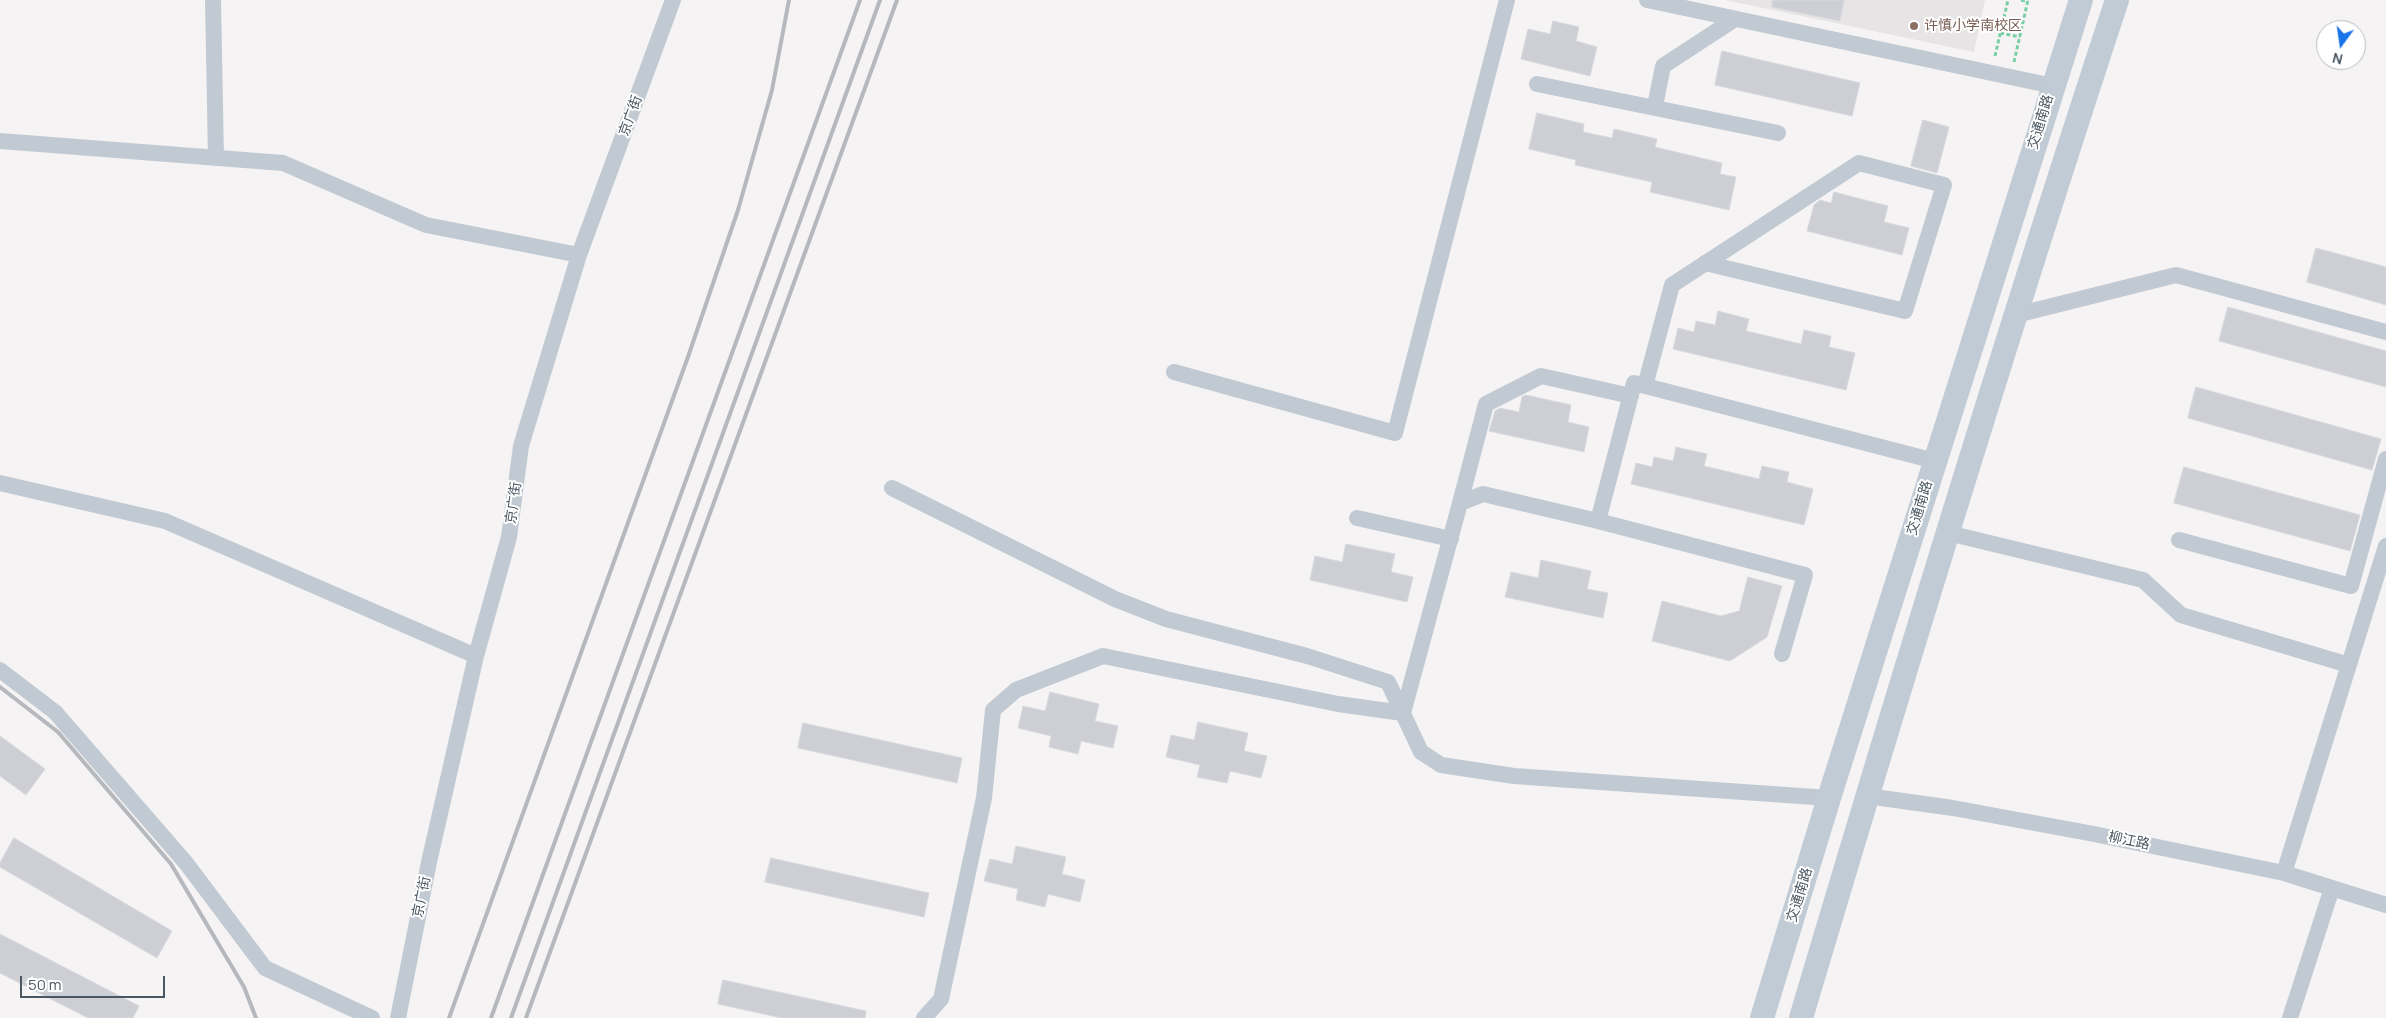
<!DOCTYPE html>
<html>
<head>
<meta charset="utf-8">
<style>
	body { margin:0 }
	#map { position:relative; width:2386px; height:1018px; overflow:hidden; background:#f5f3f3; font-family:Manrope,sans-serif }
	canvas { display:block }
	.north { position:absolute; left:2316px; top:20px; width:50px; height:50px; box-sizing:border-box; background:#fff; border:1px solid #b7bbc0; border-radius:50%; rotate:194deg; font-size:14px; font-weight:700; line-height:20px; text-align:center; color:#4a5661 }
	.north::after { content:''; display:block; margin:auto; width:18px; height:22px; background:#1a73e8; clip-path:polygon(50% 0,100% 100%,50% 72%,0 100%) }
	.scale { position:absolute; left:20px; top:976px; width:145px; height:22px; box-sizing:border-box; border:2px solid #4a5661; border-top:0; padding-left:6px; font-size:15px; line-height:18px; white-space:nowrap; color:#4a5661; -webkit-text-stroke:4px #fff; paint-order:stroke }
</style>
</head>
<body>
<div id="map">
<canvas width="2386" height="1018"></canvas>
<div class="north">N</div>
<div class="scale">50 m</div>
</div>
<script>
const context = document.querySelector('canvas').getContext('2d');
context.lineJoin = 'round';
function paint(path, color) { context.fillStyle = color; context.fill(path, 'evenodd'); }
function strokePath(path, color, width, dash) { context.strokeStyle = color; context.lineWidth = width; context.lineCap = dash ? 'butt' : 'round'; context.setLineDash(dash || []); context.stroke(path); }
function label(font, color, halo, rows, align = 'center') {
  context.font = font + ' Manrope,"Noto Sans SC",sans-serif'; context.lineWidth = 4; context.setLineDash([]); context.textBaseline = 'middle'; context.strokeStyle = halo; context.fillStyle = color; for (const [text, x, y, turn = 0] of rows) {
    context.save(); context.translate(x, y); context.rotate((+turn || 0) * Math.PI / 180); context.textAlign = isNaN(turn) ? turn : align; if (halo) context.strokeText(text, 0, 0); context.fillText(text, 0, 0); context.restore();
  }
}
const education = new Path2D(`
	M1725 0H1985L1974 52Z`);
const building = new Path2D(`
	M1773 0H1844L1840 21 1772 7Z
	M1553 21 1579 27 1576 41 1597 47 1590 76 1521 59 1528 29 1550 34Z
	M1722 51 1860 83 1852 116 1715 85Z
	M1537 113 1584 124 1583 132 1612 138 1614 129 1657 139 1655 147 1722 163 1720 174 1736 177 1729 210 1650 192 1652 182 1575 165 1576 160 1529 149Z
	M1923 120 1949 127 1937 173 1911 166Z
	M1834 192 1888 206 1884 222 1909 228 1902 255 1807 231 1814 205 1820 200 1831 203Z
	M2316 248 2386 267V305L2307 282Z
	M2228 307 2386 351V387L2219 341Z
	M1718 311 1749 319 1746 331 1801 344 1804 330 1831 336 1829 347 1855 353 1846 390 1673 349 1678 328 1694 332 1696 321 1715 325Z
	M2196 387 2381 439 2372 470 2188 418Z
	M1526 395 1571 405 1568 422 1589 427 1584 452 1489 431 1495 411 1500 408 1519 412 1522 397Z
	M1676 447 1707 454 1704 466 1759 479 1762 466 1789 472 1787 482 1813 489 1804 525 1631 484 1636 463 1652 467 1654 457 1673 461Z
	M2184 467 2360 515 2350 551 2174 503Z
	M1346 544 1395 554 1391 572 1413 577 1407 602 1310 580 1315 556 1342 562Z
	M1541 560 1591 571 1587 589 1608 593 1603 618 1505 597 1511 572 1538 578Z
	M1748 577 1782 586 1767 637 1730 661 1652 641 1662 601 1721 616 1739 611Z
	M1050 692 1099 704 1095 721 1118 726 1113 748 1081 741 1078 754 1049 747 1051 736 1018 728 1023 706 1045 711Z
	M1198 722 1248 733 1244 751 1267 756 1261 778 1230 771 1227 783 1197 777 1200 765 1166 757 1171 735 1194 740Z
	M803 723 962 758 957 783 798 748Z
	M0 736 45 769 26 795 0 776Z
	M14 838 172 931 157 958 0 867V863Z
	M1016 846 1066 857 1062 874 1085 880 1080 902 1048 894 1045 907 1016 900 1018 889 984 881 990 859 1012 864Z
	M771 858 929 893 924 917 765 882Z
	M0 934 139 1006 133 1018H88L0 973Z
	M723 980 866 1011 865 1018H782L718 1004Z`);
const path = new Path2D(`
	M2021 0 2028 2
	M2000 33 2020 37
	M1995 56 2008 0
	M2014 62 2028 0`);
const minor = new Path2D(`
	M213 0 216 158
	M1647 0 2053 86
	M1537 84 1778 133
	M1655 106 1663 66 1735 19
	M0 141 283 163 426 225 579 255
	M2016 315 2176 275 2386 332
	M1174 372 1395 433 1507 0
	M1645 386 1672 285 1859 163 1944 185 1905 311 1705 263
	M0 483 165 521 476 656
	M892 488 1115 599 1166 619 1307 656 1388 682 1421 752 1441 765 1514 776 1829 798
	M1460 503 1486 404 1541 376 1631 396
	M1357 518 1451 539
	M1598 521 1805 575 1782 654
	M1948 533 2143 580 2181 615 2349 665
	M2179 540 2351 586 2386 459
	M0 670 55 712 186 863 265 968 372 1018
	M1867 796 1953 808 2094 834 2284 873 2386 905
	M2284 873 2386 546
	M398 1018 429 862 476 656 509 537 521 446 579 255 673 0
	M924 1018 941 999 984 798 993 710 1016 690 1103 656 1338 704 1403 713 1460 503 1483 494 1598 521 1634 383 1935 461
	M2290 1018 2332 888`);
const secondary = new Path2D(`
	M1762 1018 1829 798 2081 0
	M1801 1018C1902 678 2006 337 2117 0`);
const rail = new Path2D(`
	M0 687 58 732 171 864 244 987 256 1018
	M449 1018 689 354 738 210 772 90 789 0
	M491 1018 860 0
	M511 1018 880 0
	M526 1018 897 0`);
const markers = [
	[1914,26,5,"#8d6e63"]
];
const educationNames = [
	["许慎小学南校区",1924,26]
];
const streetNames = [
	["京广街",631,116,-70],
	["交通南路",2041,122,-73],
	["京广街",514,503,-82],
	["交通南路",1920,508,-73],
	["柳江路",2129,841,12],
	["交通南路",1800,895,-73],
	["京广街",422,897,-79]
];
paint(education, '#e6e4e5');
paint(building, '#cdcfd5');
strokePath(building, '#d7d9de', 1);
strokePath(path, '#7ad0a6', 3, [4, 2.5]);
strokePath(minor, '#c1cad2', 16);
strokePath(secondary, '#c1cbd6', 24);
strokePath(rail, '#b5b8bd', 4);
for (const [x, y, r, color] of markers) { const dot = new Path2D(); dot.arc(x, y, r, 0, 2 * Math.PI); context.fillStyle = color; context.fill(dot); strokePath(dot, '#fff', 2); }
label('14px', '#785e54', '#fff', educationNames, 'left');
label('14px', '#4a5661', '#fff', streetNames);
</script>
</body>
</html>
